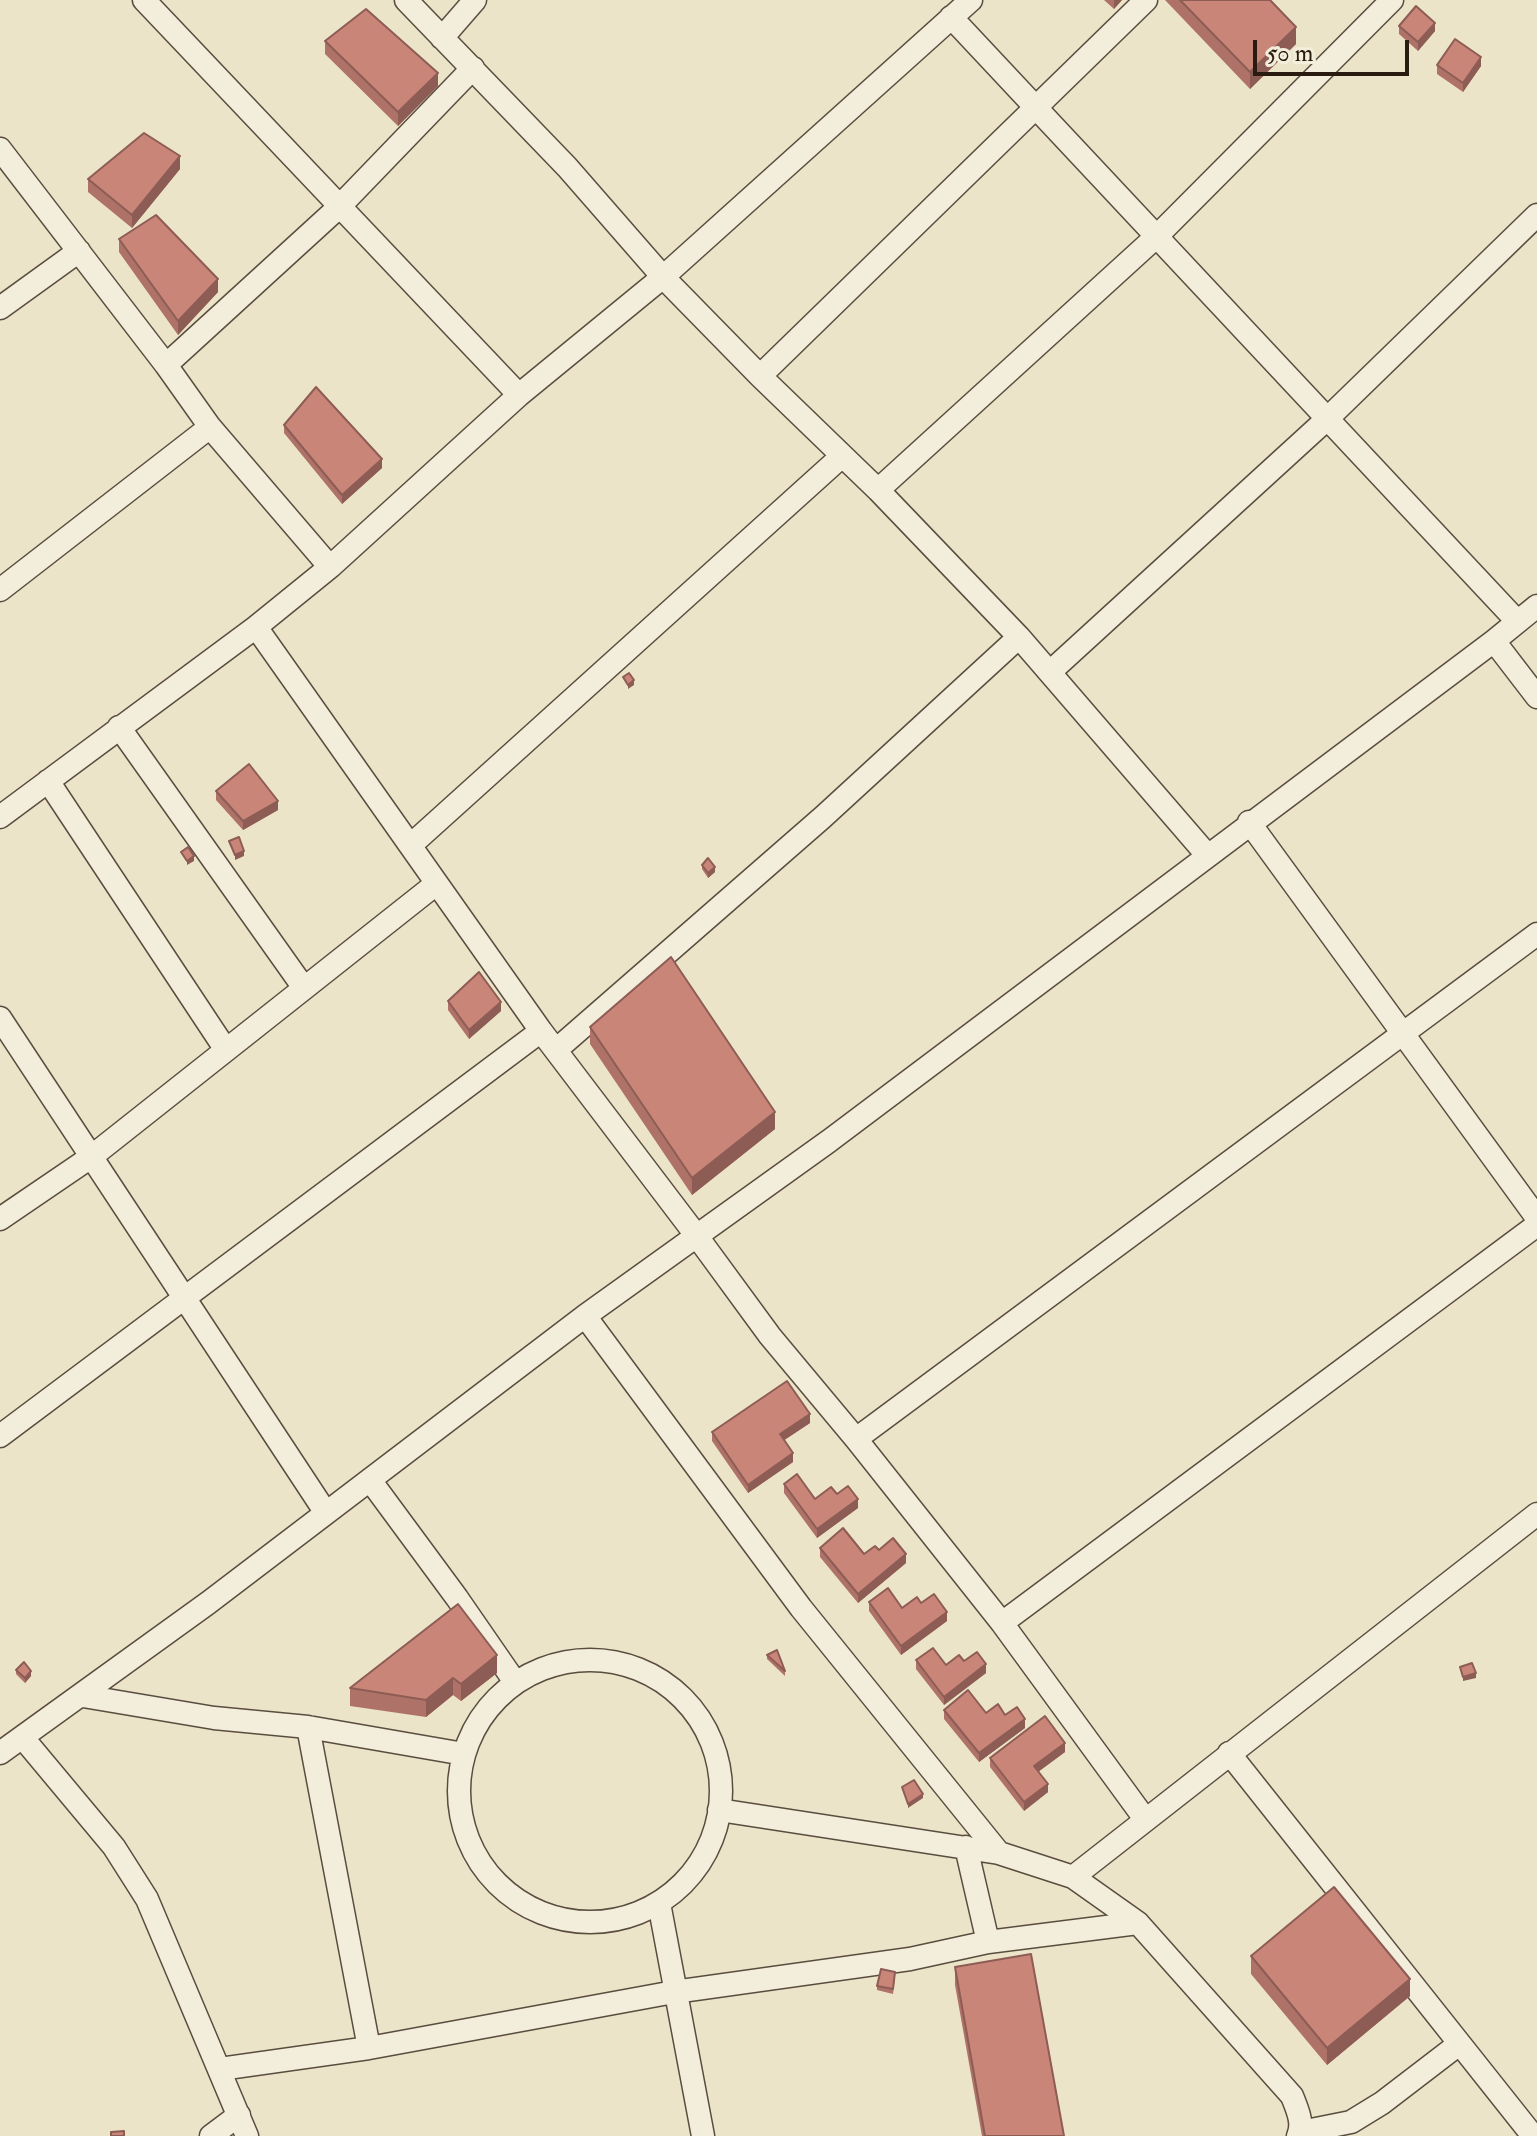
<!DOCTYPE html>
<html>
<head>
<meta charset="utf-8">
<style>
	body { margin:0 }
	#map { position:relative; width:1537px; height:2136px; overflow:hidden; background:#ece4c8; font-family:"IM FELL Double Pica",serif }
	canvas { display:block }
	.scale { position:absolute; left:1253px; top:40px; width:156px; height:36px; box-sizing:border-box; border:4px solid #2a1b11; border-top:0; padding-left:10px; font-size:24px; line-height:28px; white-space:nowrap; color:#2a1b11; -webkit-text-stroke:6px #f3eddb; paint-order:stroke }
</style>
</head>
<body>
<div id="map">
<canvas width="1537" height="2136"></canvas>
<div class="scale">50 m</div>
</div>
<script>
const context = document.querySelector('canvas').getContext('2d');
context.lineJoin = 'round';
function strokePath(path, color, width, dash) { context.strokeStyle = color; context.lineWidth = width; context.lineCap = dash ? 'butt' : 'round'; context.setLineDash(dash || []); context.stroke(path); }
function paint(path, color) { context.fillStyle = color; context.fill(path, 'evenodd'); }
const minor = new Path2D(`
	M144 0 519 395
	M406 0 567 167 663 277 760 376 878 490 1019 637 1208 856
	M951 17 1516 620
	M442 38 475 0
	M0 149 166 365 210 427 330 567 519 395 663 277 971 0
	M0 308 79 251
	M166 365 339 207 473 68
	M760 376 1146 0
	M878 490 1157 236 1392 0
	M0 590 210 427
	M256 627 541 1031 696 1235 770 1336 856 1439 1002 1623 1145 1819
	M1494 641 1537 697
	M1050 672 1327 419 1537 215
	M119 727 304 988
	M48 781 226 1050
	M0 817 256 627 330 567
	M1249 822 1537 1218
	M412 844 842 456
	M0 1018 326 1513
	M556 1050 823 817 1019 637
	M0 1219 91 1157 436 884
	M585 1316 801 1608 999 1853
	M0 1436 541 1031
	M856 1439 1537 934
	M370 1480 457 1598 515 1682
	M1002 1623 1537 1225
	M459 1791a131 131 0 1 1 262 0a131 131 0 1 1-262 0Z
	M83 1696 214 1718 308 1727 464 1754
	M308 1727 369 2048
	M23 1738 114 1847 147 1899 247 2136
	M0 1753 208 1603 585 1316 829 1141 1494 641 1537 606
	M1229 1753 1533 2136
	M719 1810 999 1853 1073 1877 1138 1923 1292 2096C1297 2109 1304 2123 1298 2136
	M966 1847 988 1942
	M1073 1877 1537 1514
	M659 1903 703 2136
	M220 2069 369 2048 674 1992 910 1959 988 1942 1138 1923
	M1301 2132 1351 2122 1382 2103 1459 2044
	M211 2136 239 2115`);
const wall = new Path2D(`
	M1104 0H1122L1114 9Z
	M1165 0H1270L1296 44 1250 89Z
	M1399 26 1435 31 1418 51 1399 34Z
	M325 41 438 86 398 126 325 54Z
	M1437 65 1481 66 1463 92 1437 74Z
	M180 169 132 228 88 192V179Z
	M119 239 218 292 178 335 119 252Z
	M284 425 382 468 342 504 284 433Z
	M216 791 278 810 243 830 216 800Z
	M702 865 715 872 708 878 702 869Z
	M448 1001 501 1011 469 1039 448 1010Z
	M590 1027 775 1129 692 1195 590 1044Z
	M810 1423 784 1440 793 1462 748 1493 712 1441V1432Z
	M784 1484 815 1499 837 1494 858 1508 817 1538 784 1493Z
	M820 1548 864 1554 879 1550 906 1563 858 1603 820 1557Z
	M869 1602 902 1608 947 1621 901 1655 869 1611Z
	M767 1655 785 1671V1676L767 1659Z
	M916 1660 946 1665 986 1673 944 1705 916 1669Z
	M16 1670 31 1676 25 1683 16 1674Z
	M497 1673 461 1701 453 1695 426 1717 350 1706V1688Z
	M944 1710 1005 1715 1025 1728 979 1762 944 1719Z
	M1065 1752 1039 1771 1048 1792 1024 1811 990 1767V1758Z
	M1251 1956 1410 1996 1327 2065 1251 1974Z
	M955 1967 1064 2136H982L955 1985Z
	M895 1977 893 1994 877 1990V1986Z`);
const shadedWall = new Path2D(`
	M1114 0H1122L1114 9Z
	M1435 23V31L1418 51V42Z
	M1296 27V44L1250 89V72Z
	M1481 57V66L1463 92V83Z
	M438 73V86L398 126V112Z
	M180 156V169L132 228V215Z
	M218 279V292L178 335V321Z
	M382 459V468L342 504V495Z
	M634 680V685L628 689V685Z
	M278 801V810L243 830V821Z
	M244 851V856L235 860V855Z
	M194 856V861L187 865V861Z
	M715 867V872L708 878V873Z
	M501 1002V1011L469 1039V1030Z
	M775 1112V1129L692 1195V1178Z
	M810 1414V1423L780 1443V1434Z
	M793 1453V1462L748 1493V1485Z
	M858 1499V1508L817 1538V1529Z
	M906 1554V1563L858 1603V1594Z
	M947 1612V1621L901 1655V1646Z
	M497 1655V1673L461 1701V1684Z
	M986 1664V1673L944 1705V1697Z
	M31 1671V1676L25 1683V1678Z
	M1476 1673V1678L1463 1681V1677Z
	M453 1678V1695L426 1717V1700Z
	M1025 1719V1728L979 1762V1753Z
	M1065 1743V1752L1034 1775V1766Z
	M1048 1784V1792L1024 1811V1802Z
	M923 1794V1798L908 1808V1804Z
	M1410 1979V1996L1327 2065V2048Z`);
const building = new Path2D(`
	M1180 0H1270L1296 27 1250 72Z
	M1416 6 1435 23 1418 42 1399 26Z
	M366 9 438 73 398 112 325 41Z
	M1455 39 1481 57 1463 83 1437 65Z
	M144 133 180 156 132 215 88 179Z
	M156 215 218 279 178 321 119 239Z
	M316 387 382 459 342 495 284 425Z
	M629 673 634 680 628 685 623 677Z
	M249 764 278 801 243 821 216 791Z
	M239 837 244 851 235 855 229 841Z
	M188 847 194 856 187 861 181 852Z
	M708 858 715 867 708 873 702 865Z
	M671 957 775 1112 692 1178 590 1027Z
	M479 972 501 1002 469 1030 448 1001Z
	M787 1381 810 1414 780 1434 793 1453 748 1485 712 1432Z
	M797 1474 815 1499 831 1487 837 1494 848 1486 858 1499 817 1529 784 1484Z
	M843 1528 864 1554 875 1546 879 1550 893 1538 906 1554 858 1594 820 1548Z
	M888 1588 902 1608 917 1597 921 1603 934 1594 947 1612 901 1646 869 1602Z
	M458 1604 497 1655 461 1684 453 1678 426 1700 350 1688Z
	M933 1648 946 1665 959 1655 964 1661 977 1652 986 1664 944 1697 916 1660Z
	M777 1650 785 1671 767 1655Z
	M24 1662 31 1671 25 1678 16 1670Z
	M1472 1663 1476 1673 1463 1677 1460 1667Z
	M968 1690 986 1713 998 1704 1005 1715 1017 1707 1025 1719 979 1753 944 1710Z
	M1045 1716 1065 1743 1034 1766 1048 1784 1024 1802 990 1758Z
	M914 1780 923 1794 908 1804 902 1787Z
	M1334 1887 1410 1979 1327 2048 1251 1956Z
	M1031 1954 1064 2136H985L955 1967Z
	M881 1969 895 1972 893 1989 877 1986Z
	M124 2131V2136H111V2132Z`);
strokePath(minor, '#5a4d3f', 25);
strokePath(minor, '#f3eddb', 22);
paint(wall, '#ae7268');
paint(shadedWall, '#8d5d55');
paint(building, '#ca8579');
strokePath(building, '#8d5d55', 2);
</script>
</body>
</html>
